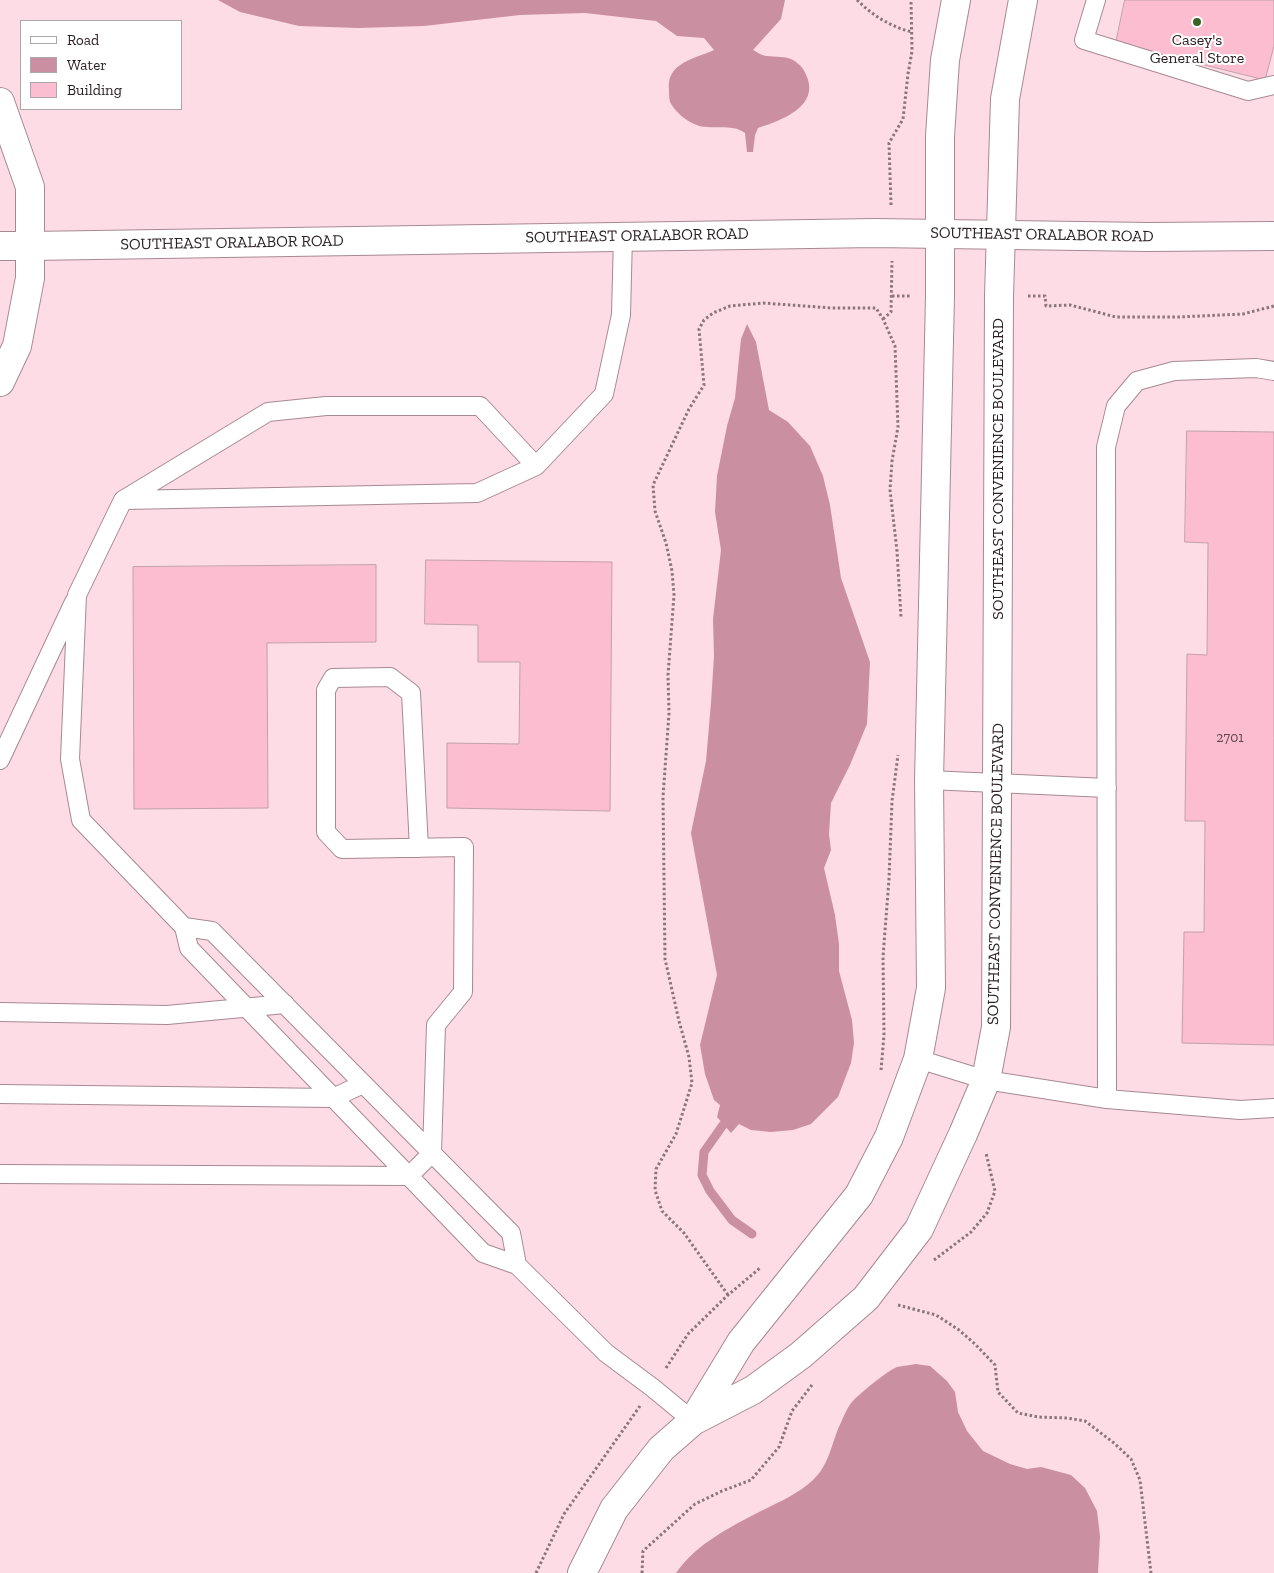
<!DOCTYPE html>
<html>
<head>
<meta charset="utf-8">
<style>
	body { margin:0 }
	#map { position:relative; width:1274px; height:1573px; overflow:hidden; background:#fddce5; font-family:"Zilla Slab",serif }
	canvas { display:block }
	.legend { position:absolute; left:20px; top:20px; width:162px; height:90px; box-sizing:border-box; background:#fff; border:1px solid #aba6a7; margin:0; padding:6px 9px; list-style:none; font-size:15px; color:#2c2024 }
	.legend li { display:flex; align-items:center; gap:10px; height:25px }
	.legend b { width:25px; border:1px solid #aba6a7 }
</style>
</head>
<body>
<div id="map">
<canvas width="1274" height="1573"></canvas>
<ul class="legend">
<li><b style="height:6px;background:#fff"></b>Road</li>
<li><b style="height:14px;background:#cb8fa2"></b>Water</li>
<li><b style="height:14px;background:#fdbdd1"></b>Building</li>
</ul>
</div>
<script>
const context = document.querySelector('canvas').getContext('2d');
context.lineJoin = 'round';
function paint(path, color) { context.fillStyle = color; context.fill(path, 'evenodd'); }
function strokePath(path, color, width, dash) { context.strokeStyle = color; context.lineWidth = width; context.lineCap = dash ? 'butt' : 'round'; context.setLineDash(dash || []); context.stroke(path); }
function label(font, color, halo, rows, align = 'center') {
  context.font = font + ' "Zilla Slab",serif'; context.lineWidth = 4; context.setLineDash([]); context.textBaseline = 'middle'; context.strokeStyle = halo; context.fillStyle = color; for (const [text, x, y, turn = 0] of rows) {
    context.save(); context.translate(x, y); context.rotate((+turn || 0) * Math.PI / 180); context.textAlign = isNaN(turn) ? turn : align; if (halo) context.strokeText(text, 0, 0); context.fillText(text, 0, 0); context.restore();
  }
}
const water = new Path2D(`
	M218 0H785L781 19 753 50C757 52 762 56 767 56 775 57 786 56 793 60 801 65 804 69 807 77 819 107 780 121 758 128L755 135 753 152H747L745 133C735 125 720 128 707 127 693 127 676 114 670 102 669 98 669 94 669 90 666 63 694 59 714 50L704 38 677 36 656 21 585 13 520 15 424 26 358 28 299 26 240 12Z
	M747 324 756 342 769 410 788 422 810 446 823 476 830 505 841 578 870 662 867 724 850 765 831 803 829 834 831 850 824 868 835 915 839 944V971L852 1020 854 1043 851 1063 838 1097 811 1124 793 1130 771 1132 751 1130 739 1124 731 1133 717 1117 720 1105 714 1100 705 1074 700 1045 717 975 691 833 706 761 711 703 714 656 713 619 721 550 715 512 717 476 727 426 735 398 741 339Z
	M916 1364 930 1366 947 1381 955 1392 958 1412 967 1431 983 1451 1010 1464 1027 1469 1041 1467 1071 1475 1085 1488 1097 1511 1100 1536 1098 1573H676C696 1544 730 1527 761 1511 779 1502 798 1494 813 1480 828 1466 831 1447 838 1429 842 1421 846 1409 852 1402 859 1394 887 1371 897 1367 903 1366 910 1365 916 1364Z`);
const stream = new Path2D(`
	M723 1125 704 1152 702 1175 710 1191 732 1220 752 1234`);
const building = new Path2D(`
	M1125 0H1274V46L1265 80 1116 43Z
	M1187 431 1274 432V1045L1182 1043 1184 932H1204L1205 821H1185L1187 654 1207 655 1208 543 1185 542Z
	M426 560 612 562 610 811 447 808V743L519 744 520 662H478V625L425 624Z
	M376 565V642L267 643 268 808 134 809 133 567Z`);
const path = new Path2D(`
	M857 0C872 15 891 27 912 32
	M891 205 889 143 903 119 908 74 912 51 911 0
	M892 296H911
	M1028 296H1045L1046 306 1070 305 1116 317H1179L1243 314 1274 306
	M883 319 891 312 892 261
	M881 1070 884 1035 883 957 889 879 892 801 898 755
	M934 1260 971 1232 987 1213 995 1191 986 1153
	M728 1295 684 1233 662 1211 655 1190 656 1169 676 1134 692 1083 689 1057 679 1021 665 959 663 797 669 713 668 675 674 595 672 571 666 543 655 511 653 485 689 409 704 385 699 329 704 320 713 313 730 306 763 303 832 308H876L883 319 895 346 898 427 892 461 890 490 897 551 901 617
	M898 1305 936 1315 959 1330 975 1344 995 1365 998 1392 1018 1413 1038 1417 1067 1418 1085 1421 1114 1443 1131 1459 1140 1480 1151 1573
	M666 1368 688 1334 728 1295 760 1268
	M536 1573 564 1514 640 1406
	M642 1573 643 1551 695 1504 722 1491 751 1480 779 1447 792 1411 812 1385`);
const lane = new Path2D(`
	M1096 0 1084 40 1248 91 1274 85
	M125 500 477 493 536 466
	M0 760 74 602
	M929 780 1107 788
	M184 927 81 820 70 759 77 595 123 500 268 412 326 406H480L536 466 604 394 621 315 623 235
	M0 1012 167 1015 285 1004
	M918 1059 986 1080 1107 1099 1240 1110 1274 1108
	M0 1094 333 1098 363 1084
	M1107 1099 1106 447 1116 406 1137 381 1174 371 1256 368 1274 371
	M0 1174 409 1176 432 1153 436 1025 463 992 464 847 342 849 326 832V690L333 678 390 677 411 693 419 848
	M517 1265 511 1233 212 931 184 927 189 948 483 1253 517 1265 606 1353 653 1388 693 1421`);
const street = new Path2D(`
	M693 1421 741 1342 859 1195 889 1137 918 1059 931 988 929 780 940 296V136L945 60 956 0
	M582 1573 614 1509 661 1449 693 1421 753 1390 801 1355 866 1298 919 1229 963 1134 986 1080 996 1027 999 296 1005 99 1023 0`);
const secondary = new Path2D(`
	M30 246 875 233 1148 237 1274 236`);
const primary = new Path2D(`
	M0 246H30`);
const highway = new Path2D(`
	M0 102 30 187V278L17 346 0 382`);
const markers = [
	[1197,22,5,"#396422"]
];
const numberNames = [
	["2701",1230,738]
];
const poiNames = [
	["Casey's",1197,40],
	["General Store",1197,58]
];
const streetNames = [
	["SOUTHEAST ORALABOR ROAD",1042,235,1],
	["SOUTHEAST ORALABOR ROAD",637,236,-1],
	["SOUTHEAST ORALABOR ROAD",232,243,-1],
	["SOUTHEAST CONVENIENCE BOULEVARD",998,469,-90],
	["SOUTHEAST CONVENIENCE BOULEVARD",996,874,-89]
];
paint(water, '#cb8fa2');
strokePath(stream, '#cb8fa2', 9);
paint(building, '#fdbdd1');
strokePath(building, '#c0a1aa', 1);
strokePath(lane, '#a78992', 20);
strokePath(street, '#a78992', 30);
strokePath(secondary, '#a78992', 30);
strokePath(primary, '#a78992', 30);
strokePath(highway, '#a78992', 30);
strokePath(path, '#8a757b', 3, [2.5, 2.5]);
strokePath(lane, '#fff', 18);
strokePath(street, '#fff', 28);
strokePath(secondary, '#fff', 28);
strokePath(primary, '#fff', 28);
strokePath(highway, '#fff', 28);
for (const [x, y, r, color] of markers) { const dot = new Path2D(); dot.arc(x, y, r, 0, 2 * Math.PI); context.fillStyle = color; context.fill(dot); strokePath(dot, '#fff', 2); }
label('14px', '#60474f', null, numberNames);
label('16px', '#2c2024', '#fff', poiNames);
label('16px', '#2c2024', '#fff', streetNames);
</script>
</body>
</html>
